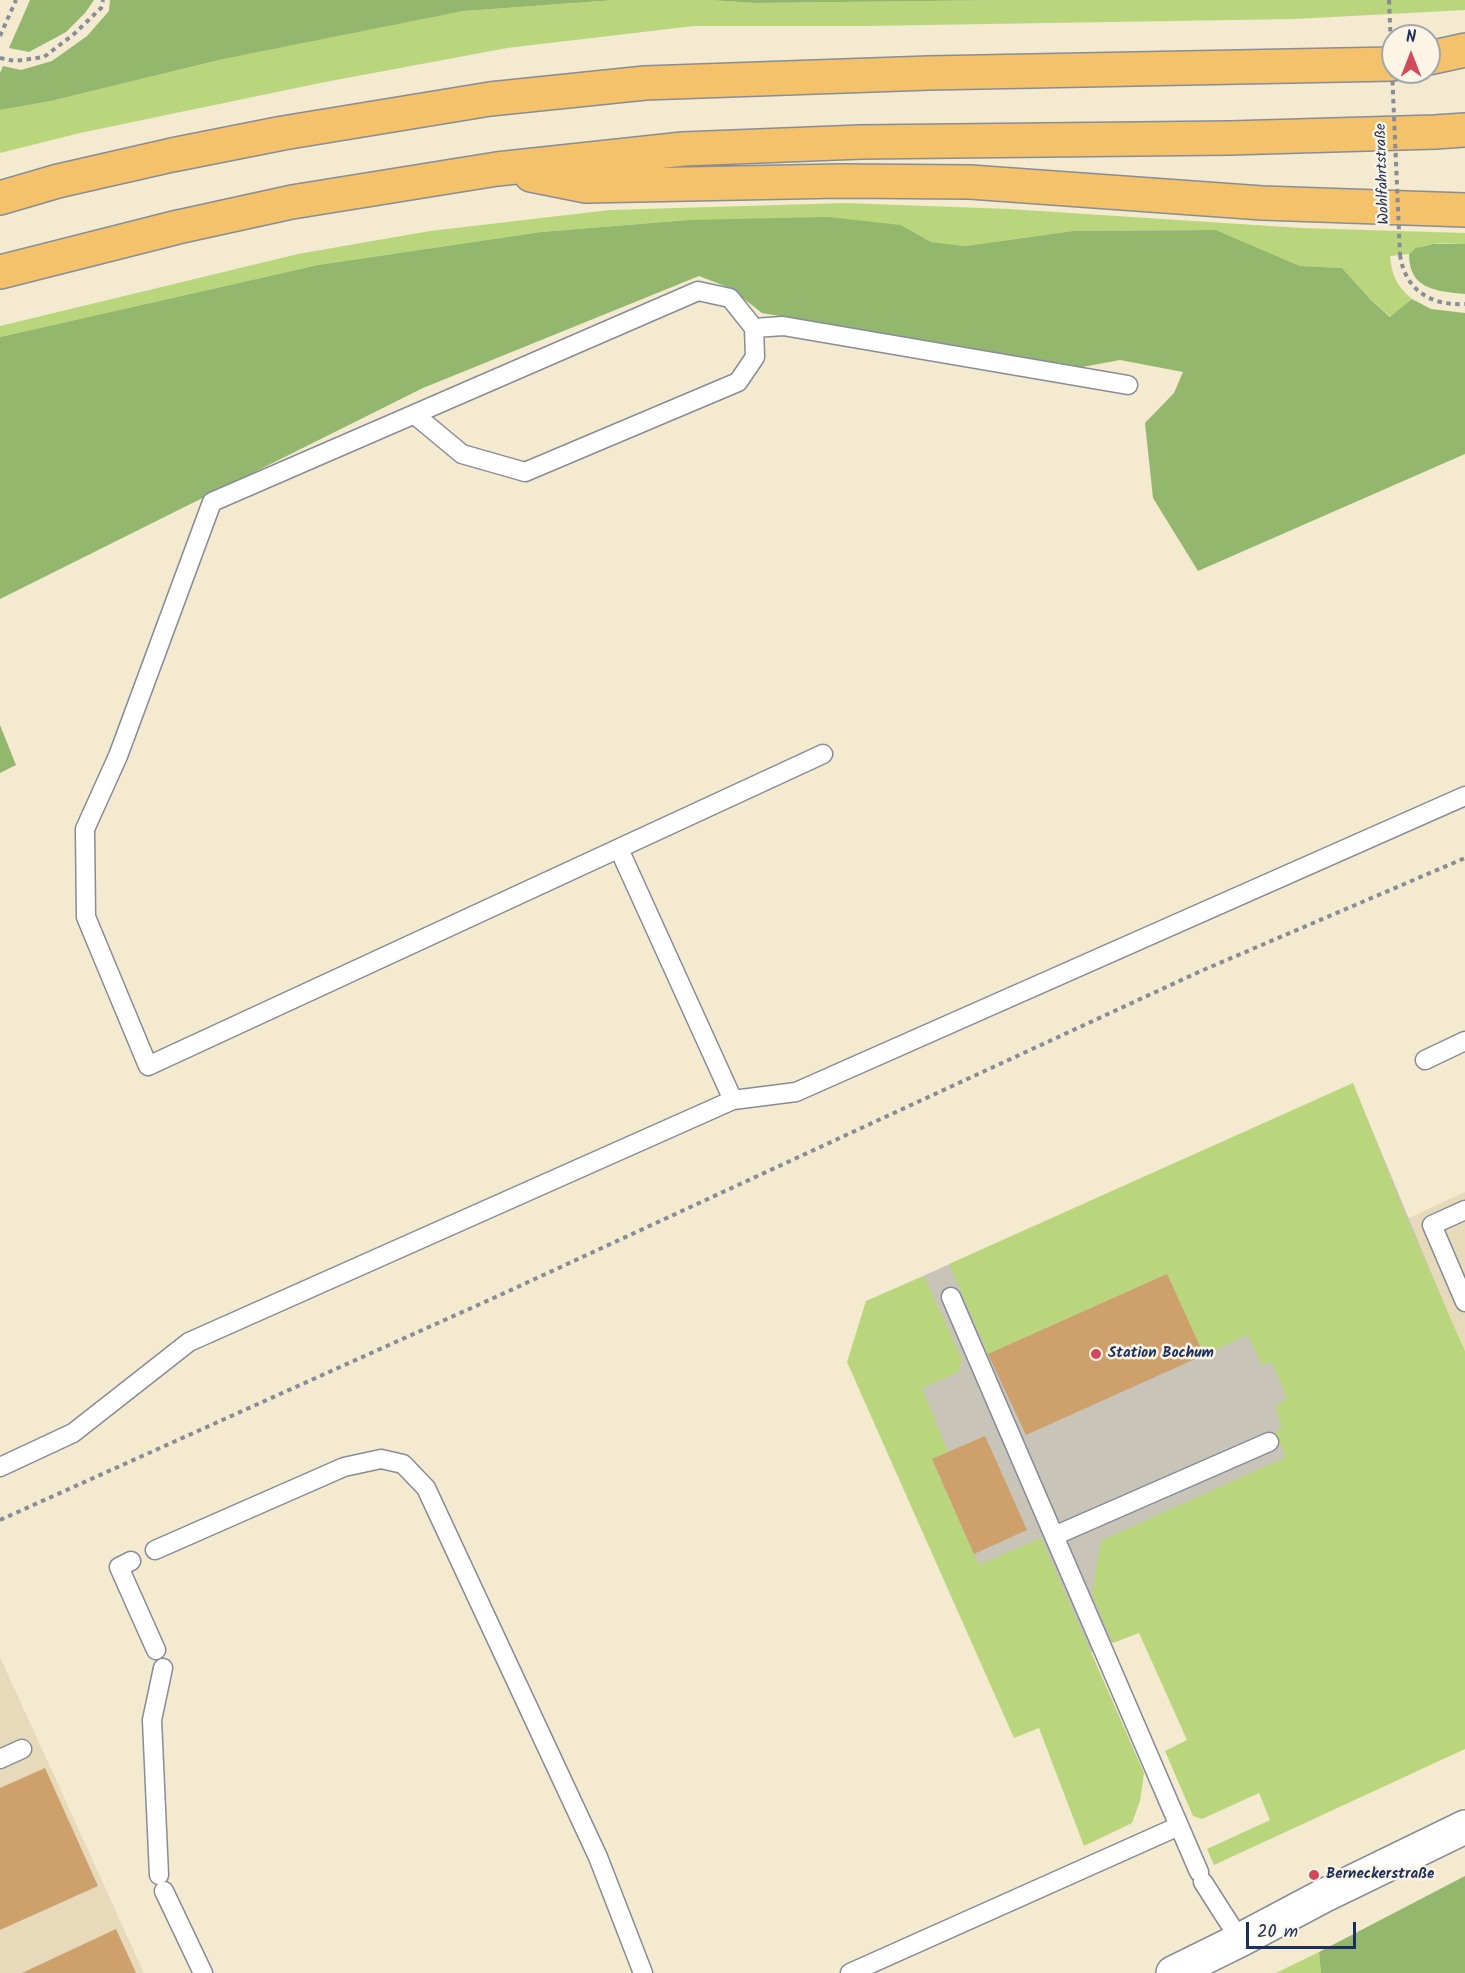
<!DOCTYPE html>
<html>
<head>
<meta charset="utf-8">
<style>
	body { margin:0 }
	#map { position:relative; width:1465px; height:1973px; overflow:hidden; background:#f3ead0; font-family:Kalam,sans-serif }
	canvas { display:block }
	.north { position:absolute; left:1381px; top:24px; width:60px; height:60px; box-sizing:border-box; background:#fcf5e5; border:2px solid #a2a6af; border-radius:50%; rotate:0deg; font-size:16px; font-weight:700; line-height:24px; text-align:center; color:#1b2f5e }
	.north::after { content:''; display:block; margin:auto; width:21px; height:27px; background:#d1495b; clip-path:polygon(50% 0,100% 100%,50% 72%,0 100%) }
	.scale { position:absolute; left:1246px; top:1922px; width:110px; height:27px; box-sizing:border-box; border:3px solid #1b2f5e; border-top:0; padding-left:8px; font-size:18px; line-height:21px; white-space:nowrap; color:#1b2f5e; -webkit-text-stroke:4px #fcf5e5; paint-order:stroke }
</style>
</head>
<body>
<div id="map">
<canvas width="1465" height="1973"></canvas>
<div class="north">N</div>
<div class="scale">20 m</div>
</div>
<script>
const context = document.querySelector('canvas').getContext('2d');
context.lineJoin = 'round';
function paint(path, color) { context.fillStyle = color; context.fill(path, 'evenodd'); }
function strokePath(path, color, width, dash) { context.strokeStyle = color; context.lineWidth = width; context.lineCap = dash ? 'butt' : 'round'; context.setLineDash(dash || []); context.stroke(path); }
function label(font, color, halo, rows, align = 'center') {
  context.font = font + ' Kalam,sans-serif'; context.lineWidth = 5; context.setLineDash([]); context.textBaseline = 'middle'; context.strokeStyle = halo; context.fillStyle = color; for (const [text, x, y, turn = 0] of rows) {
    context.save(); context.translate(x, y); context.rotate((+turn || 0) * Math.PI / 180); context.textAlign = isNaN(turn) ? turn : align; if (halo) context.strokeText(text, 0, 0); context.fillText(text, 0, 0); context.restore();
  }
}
const built = new Path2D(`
	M1465 1192V1351L1407 1219Z
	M0 1657 144 1973H0Z`);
const industrial = new Path2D(`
	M1353 1084 1465 1354V1480L996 1696 867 1301Z`);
const green = new Path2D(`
	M615 0H709L756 3 1011 0H1465V10L1294 19 865 26H694L507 48 320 83 80 133 0 153V110L51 101 219 60 464 11Z
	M846 203 1009 209 1301 228 1465 233V244C1447 244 1423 240 1409 254L1390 256C1392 276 1397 286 1412 299L1391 317 1370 299 1342 268 1300 266 1216 230 1073 231 965 246 931 242 901 225 688 220 541 232 318 265 0 337V326L298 254 430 231 610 210Z
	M1353 1083 1407 1219 1465 1351V1749L1214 1865 1207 1849 1270 1820 1259 1793 1202 1819 1193 1816 1165 1751 1187 1740 1139 1633 1113 1643 1092 1595 1101 1541 1286 1457 1275 1432 1282 1427 1275 1407 1287 1398 1272 1362 1262 1365 1248 1335 1204 1355 1167 1274 988 1354 949 1264Z
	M924 1276 962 1359 959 1372 922 1388 948 1452 932 1460 979 1565 1041 1538 1144 1773 1140 1801 1132 1823 1084 1846 1039 1728 1014 1738 847 1362 866 1301Z
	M1319 1952 1321 1973H1276Z`);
const forest = new Path2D(`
	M30 0H94L85 13 66 32 29 52 9 48Z
	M110 0H615L464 11 219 60 51 101 0 110V73L3 66 21 70 52 61 87 36 109 11Z
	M709 0H1011L756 3Z
	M828 217 901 225 931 242 965 246 1073 231 1216 230 1300 266 1342 268 1370 299 1390 317 1412 299 1431 309 1465 313V454L1198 571 1153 498 1145 423 1174 393 1183 372 1120 360 1077 368 762 313 730 288 699 276 423 388 0 599V337L318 265 541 232 688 220Z
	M1433 244H1465V294C1437 291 1409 290 1409 254L1416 248Z
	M0 725 16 765 0 773Z
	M1465 1876V1973H1321L1319 1952Z`);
const building = new Path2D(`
	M1167 1274 1204 1355 1026 1435 988 1354Z
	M985 1436 1027 1530 974 1554 932 1459Z
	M45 1768 98 1886 0 1930V1788Z
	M116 1929 136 1973H22Z`);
const path = new Path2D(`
	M0 36 16 0
	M0 58 15 61 44 57 74 34 101 8 103 0
	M1400 255C1405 290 1431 306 1465 304
	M0 1520 498 1296 1201 971 1465 858`);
const service = new Path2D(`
	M754 328 783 326 1128 385
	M415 415 462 454 525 472 738 382 755 357 754 328 730 298 698 291 212 502 118 756 85 829 86 917 148 1066 823 754
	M619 849 733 1100
	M1425 1060 1465 1041
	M1465 1210 1432 1225 1465 1302
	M951 1297 1199 1872
	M0 1467 73 1433 189 1342 733 1100 796 1092 1465 796
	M1054 1536 1269 1442
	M155 1550 344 1467 381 1459 403 1464 426 1488 598 1857 643 1973
	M131 1561 119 1567 156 1650
	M0 1759 22 1749
	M159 1875 152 1720 163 1668
	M1203 1882 1240 1940
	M164 1891 203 1973
	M850 1973 1179 1826`);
const minor = new Path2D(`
	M1173 1973 1240 1940 1323 1896 1465 1827`);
const motorway = new Path2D(`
	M1429 58 1465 50
	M531 175 586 186 841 181 970 182 1262 203 1465 210
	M0 198 58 181 172 155 283 133 490 99 645 83 929 73 1393 64
	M0 272 178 227 292 202 497 169 683 149 861 142 1230 138 1435 132 1465 130`);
const pathBridge = new Path2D(`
	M1389 0 1400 255`);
const markers = [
	[1096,1354,6,"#d1495b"],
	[1314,1875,6,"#d1495b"]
];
const streetNames = [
	["Wohlfahrtstraße",1384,174,-92]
];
const poiNames = [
	["Station Bochum",1108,1354],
	["Berneckerstraße",1326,1875]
];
paint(built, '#e7daba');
paint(industrial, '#c8c4b8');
paint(green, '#bad67c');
paint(forest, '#93b76c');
paint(building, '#cea06c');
strokePath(service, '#878c97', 21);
strokePath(minor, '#878c97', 36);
strokePath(motorway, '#878c97', 36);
strokePath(path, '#878c97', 4, [4.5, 4.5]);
strokePath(service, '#fff', 18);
strokePath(minor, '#fff', 33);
strokePath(motorway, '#f3c26a', 33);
strokePath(pathBridge, '#878c97', 4, [4.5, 4.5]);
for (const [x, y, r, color] of markers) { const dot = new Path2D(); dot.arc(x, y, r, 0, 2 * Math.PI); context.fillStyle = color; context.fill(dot); strokePath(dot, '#fcf5e5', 2); }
label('15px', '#1b2f5e', '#fcf5e5', streetNames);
label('bold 15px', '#1b2f5e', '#fcf5e5', poiNames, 'left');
</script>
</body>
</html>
